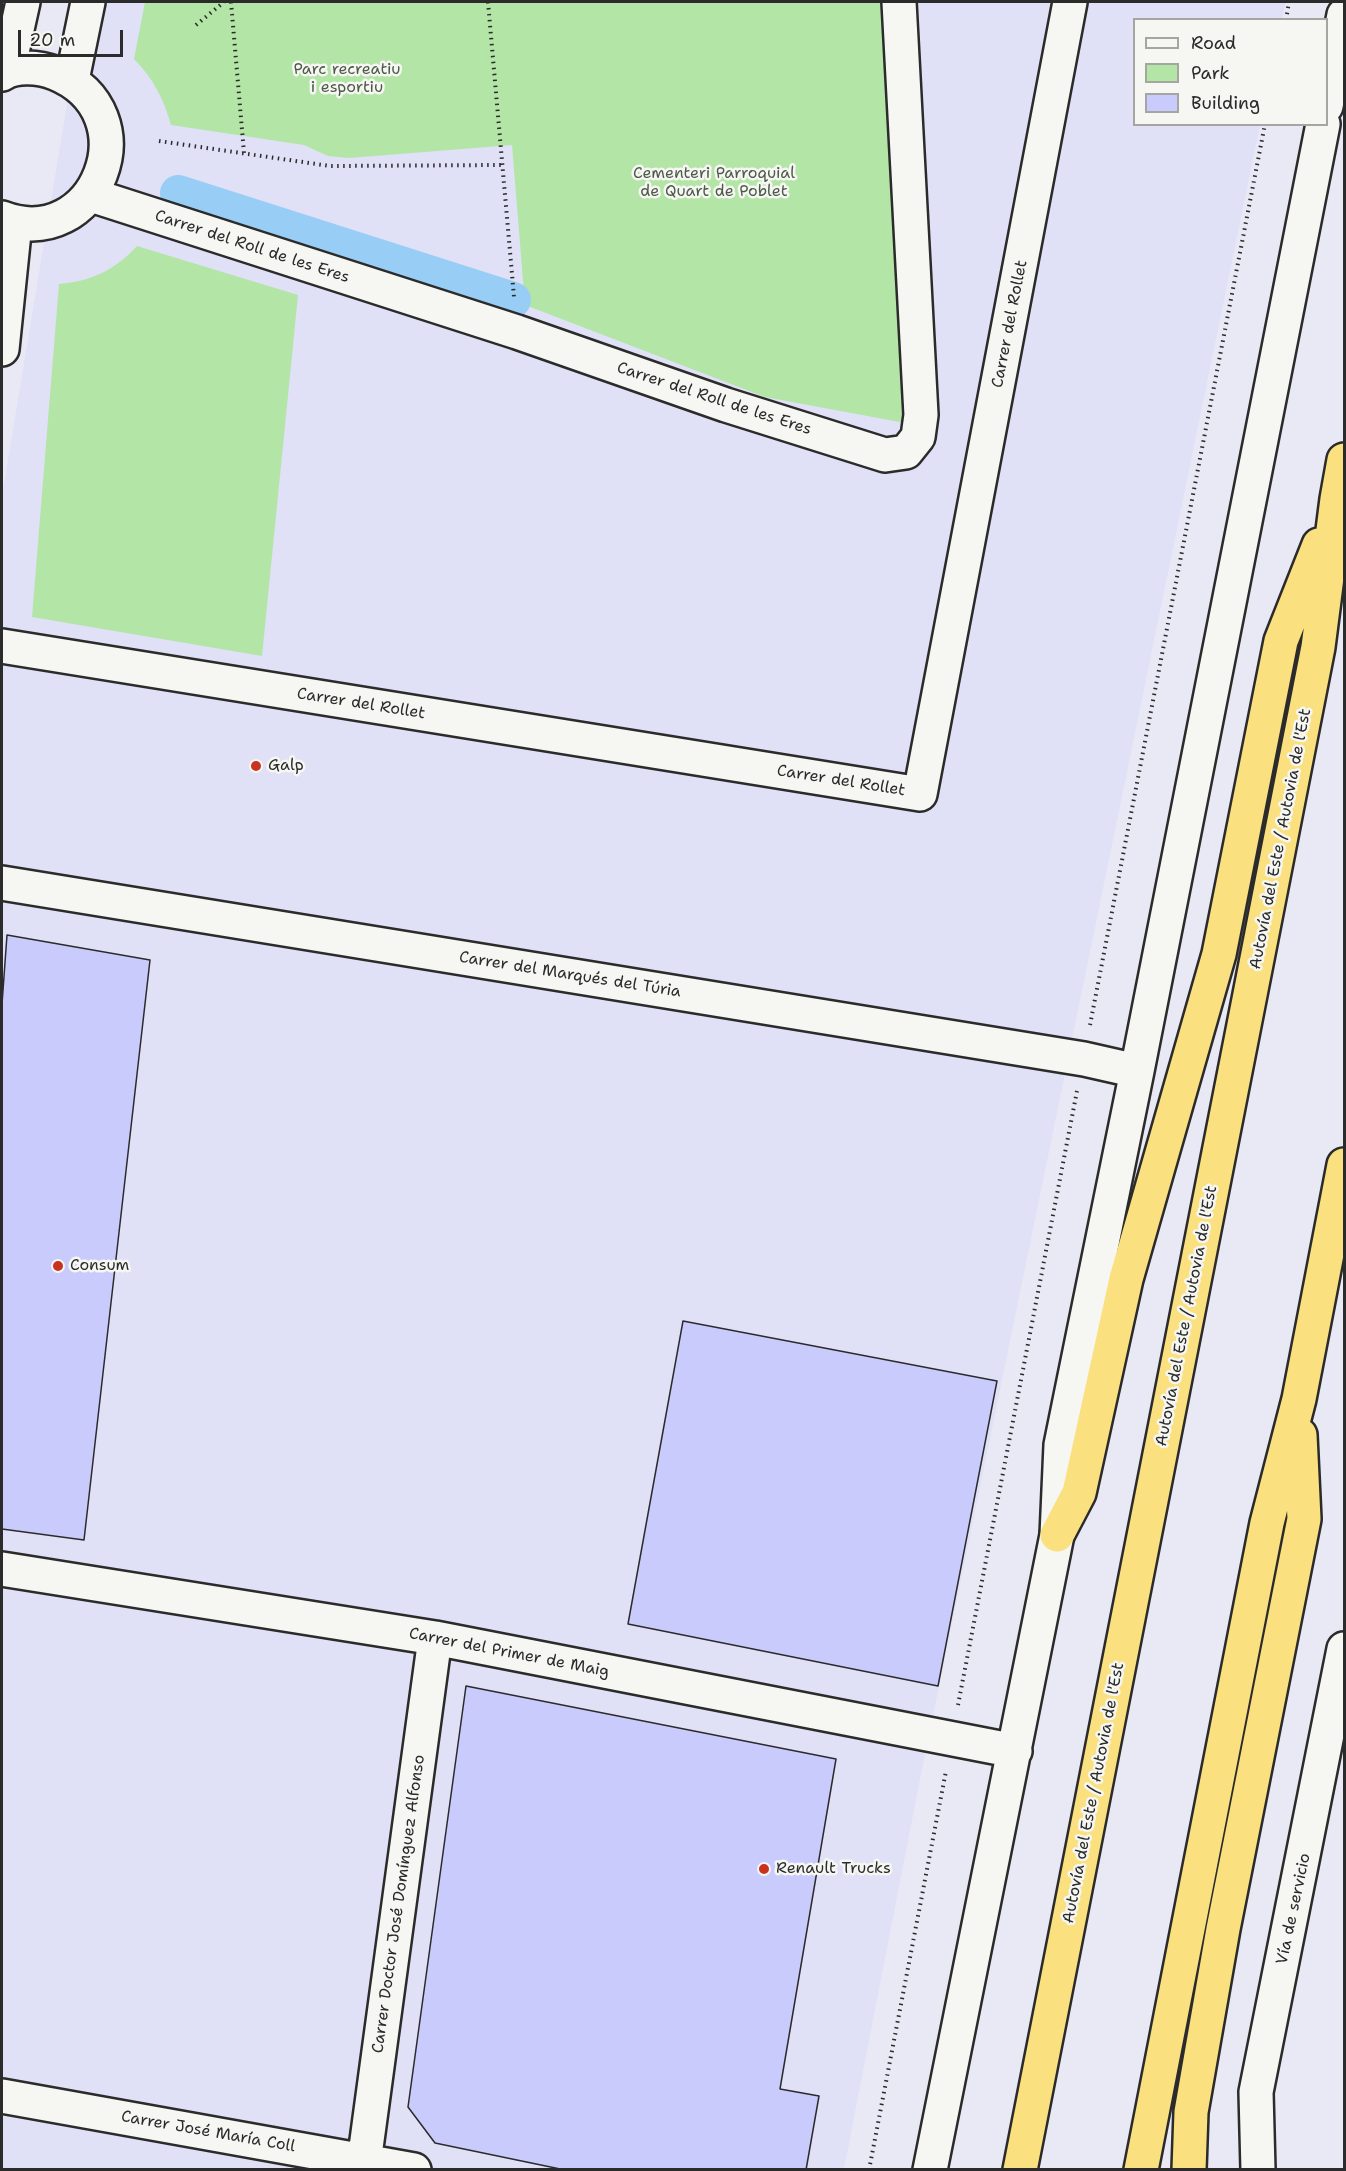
<!DOCTYPE html>
<html>
<head>
<meta charset="utf-8">
<style>
	body { margin:0 }
	#map { position:relative; width:1346px; height:2171px; overflow:hidden; background:#e9e9f5; font-family:"Shantell Sans",sans-serif }
	canvas { display:block }
	.frame { position:absolute; inset:0; border:3px solid #2b2b2b; pointer-events:none }
	.legend { position:absolute; left:1133px; top:18px; width:195px; height:108px; box-sizing:border-box; background:#f6f6f2; border:2px solid #a5a5a2; margin:0; padding:8px 10px; list-style:none; font-size:18px; color:#2b2b2b }
	.legend li { display:flex; align-items:center; gap:12px; height:30px }
	.legend b { width:30px; border:2px solid #a5a5a2 }
	.scale { position:absolute; left:18px; top:30px; width:105px; height:27px; box-sizing:border-box; border:3px solid #2b2b2b; border-top:0; padding-left:8px; font-size:18px; line-height:21px; white-space:nowrap; color:#2b2b2b; -webkit-text-stroke:4px #f6f6f2; paint-order:stroke }
</style>
</head>
<body>
<div id="map">
<canvas width="1346" height="2171"></canvas>
<div class="frame"></div>
<ul class="legend">
<li><b style="height:8px;background:#f6f6f2"></b>Road</li>
<li><b style="height:16px;background:#b3e5a6"></b>Park</li>
<li><b style="height:16px;background:#cacbfd"></b>Building</li>
</ul>
<div class="scale">20 m</div>
</div>
<script>
const context = document.querySelector('canvas').getContext('2d');
context.lineJoin = 'round';
function paint(path, color) { context.fillStyle = color; context.fill(path, 'evenodd'); }
function strokePath(path, color, width, dash) { context.strokeStyle = color; context.lineWidth = width; context.lineCap = dash ? 'butt' : 'round'; context.setLineDash(dash || []); context.stroke(path); }
function label(font, color, halo, rows, align = 'center') {
  context.font = font + ' "Shantell Sans",sans-serif'; context.lineWidth = 5; context.setLineDash([]); context.textBaseline = 'middle'; context.strokeStyle = halo; context.fillStyle = color; for (const [text, x, y, turn = 0] of rows) {
    context.save(); context.translate(x, y); context.rotate((+turn || 0) * Math.PI / 180); context.textAlign = isNaN(turn) ? turn : align; if (halo) context.strokeText(text, 0, 0); context.fillText(text, 0, 0); context.restore();
  }
}
const built = new Path2D(`
	M84 2H1286L1282 19 1134 20V124L1260 125 921 1774 844 2169 2 2170V496Z`);
const green = new Path2D(`
	M145 2H885L905 423 765 397 525 305 512 145 349 158 328 156 304 145 171 125C164 99 153 78 134 59Z
	M137 246 298 295 262 656 32 617 59 284C92 281 115 270 137 246Z`);
const canal = new Path2D(`
	M178 193 513 300`);
const building = new Path2D(`
	M7 935 150 960 84 1540 2 1529V1004Z
	M683 1321 997 1381 938 1686 628 1624Z
	M466 1686 836 1759 780 2089 819 2096 806 2170H565L435 2143 408 2107Z`);
const path = new Path2D(`
	M231 2 244 153
	M488 2 514 297
	M1286 20 1289 2
	M196 25 224 2
	M159 141 330 166 502 165
	M1090 1025 1265 124
	M958 1705 1077 1091
	M869 2170 946 1771`);
const minor = new Path2D(`
	M8 70 23 2
	M2 74C16 65 39 67 55 73 153 113 96 254 2 218
	M72 80 88 2
	M1326 106 1344 15
	M91 195 517 332 726 405 885 455 906 452 918 437 921 415 899 2
	M2 349 15 223
	M2 646 920 794 1070 2
	M2 883 1084 1059 1137 1071
	M2 1569 435 1638 1015 1751
	M2 2096 414 2170
	M363 2170 435 1638
	M930 2170 1057 1535 1061 1445 1137 1071 1323 124
	M1258 2170 1256 2092 1344 1649`);
const highway = new Path2D(`
	M1057 1535 1079 1493 1126 1279 1219 954 1281 641 1319 545
	M1020 2170 1318 647 1337 499 1344 460
	M1141 2170 1267 1523 1299 1399 1344 1165
	M1189 2170 1191 2112 1223 1929 1304 1519 1300 1435`);
const markers = [
	[256,766,6,"#c8321e"],
	[58,1266,6,"#c8321e"],
	[764,1869,6,"#c8321e"]
];
const parkNames = [
	["Parc recreatiu",347,70],
	["i esportiu",347,88],
	["Cementeri Parroquial",714,174],
	["de Quart de Poblet",714,192]
];
const streetNames = [
	["Carrer del Roll de les Eres",252,247,18],
	["Carrer del Rollet",1010,324,-79],
	["Carrer del Roll de les Eres",714,399,18],
	["Carrer del Rollet",361,704,9],
	["Carrer del Rollet",841,781,9],
	["Autovía del Este / Autovia de l'Est",1281,839,-79],
	["Carrer del Marqués del Túria",570,975,9],
	["Autovía del Este / Autovia de l'Est",1187,1316,-79],
	["Carrer del Primer de Maig",509,1653,11],
	["Autovía del Este / Autovia de l'Est",1094,1793,-79],
	["Carrer Doctor José Domínguez Alfonso",399,1904,-82],
	["Vía de servicio",1294,1909,-78],
	["Carrer José María Coll",208,2132,10]
];
const poiNames = [
	["Galp",268,766],
	["Consum",70,1266],
	["Renault Trucks",776,1869]
];
paint(built, '#e0e0f7');
paint(green, '#b3e5a6');
strokePath(canal, '#98cdf6', 36);
paint(building, '#cacbfd');
strokePath(building, '#2b2b2b', 1.5);
strokePath(minor, '#2b2b2b', 38);
strokePath(highway, '#2b2b2b', 38);
strokePath(path, '#2b2b2b', 4, [1.5, 4.5]);
strokePath(minor, '#f6f6f2', 33);
strokePath(highway, '#fbe080', 33);
for (const [x, y, r, color] of markers) { const dot = new Path2D(); dot.arc(x, y, r, 0, 2 * Math.PI); context.fillStyle = color; context.fill(dot); strokePath(dot, '#f6f6f2', 2); }
label('16px', '#4d5a4a', '#f6f6f2', parkNames);
label('16px', '#2b2b2b', '#f6f6f2', streetNames);
label('16px', '#2b2b2b', '#f6f6f2', poiNames, 'left');
</script>
</body>
</html>
